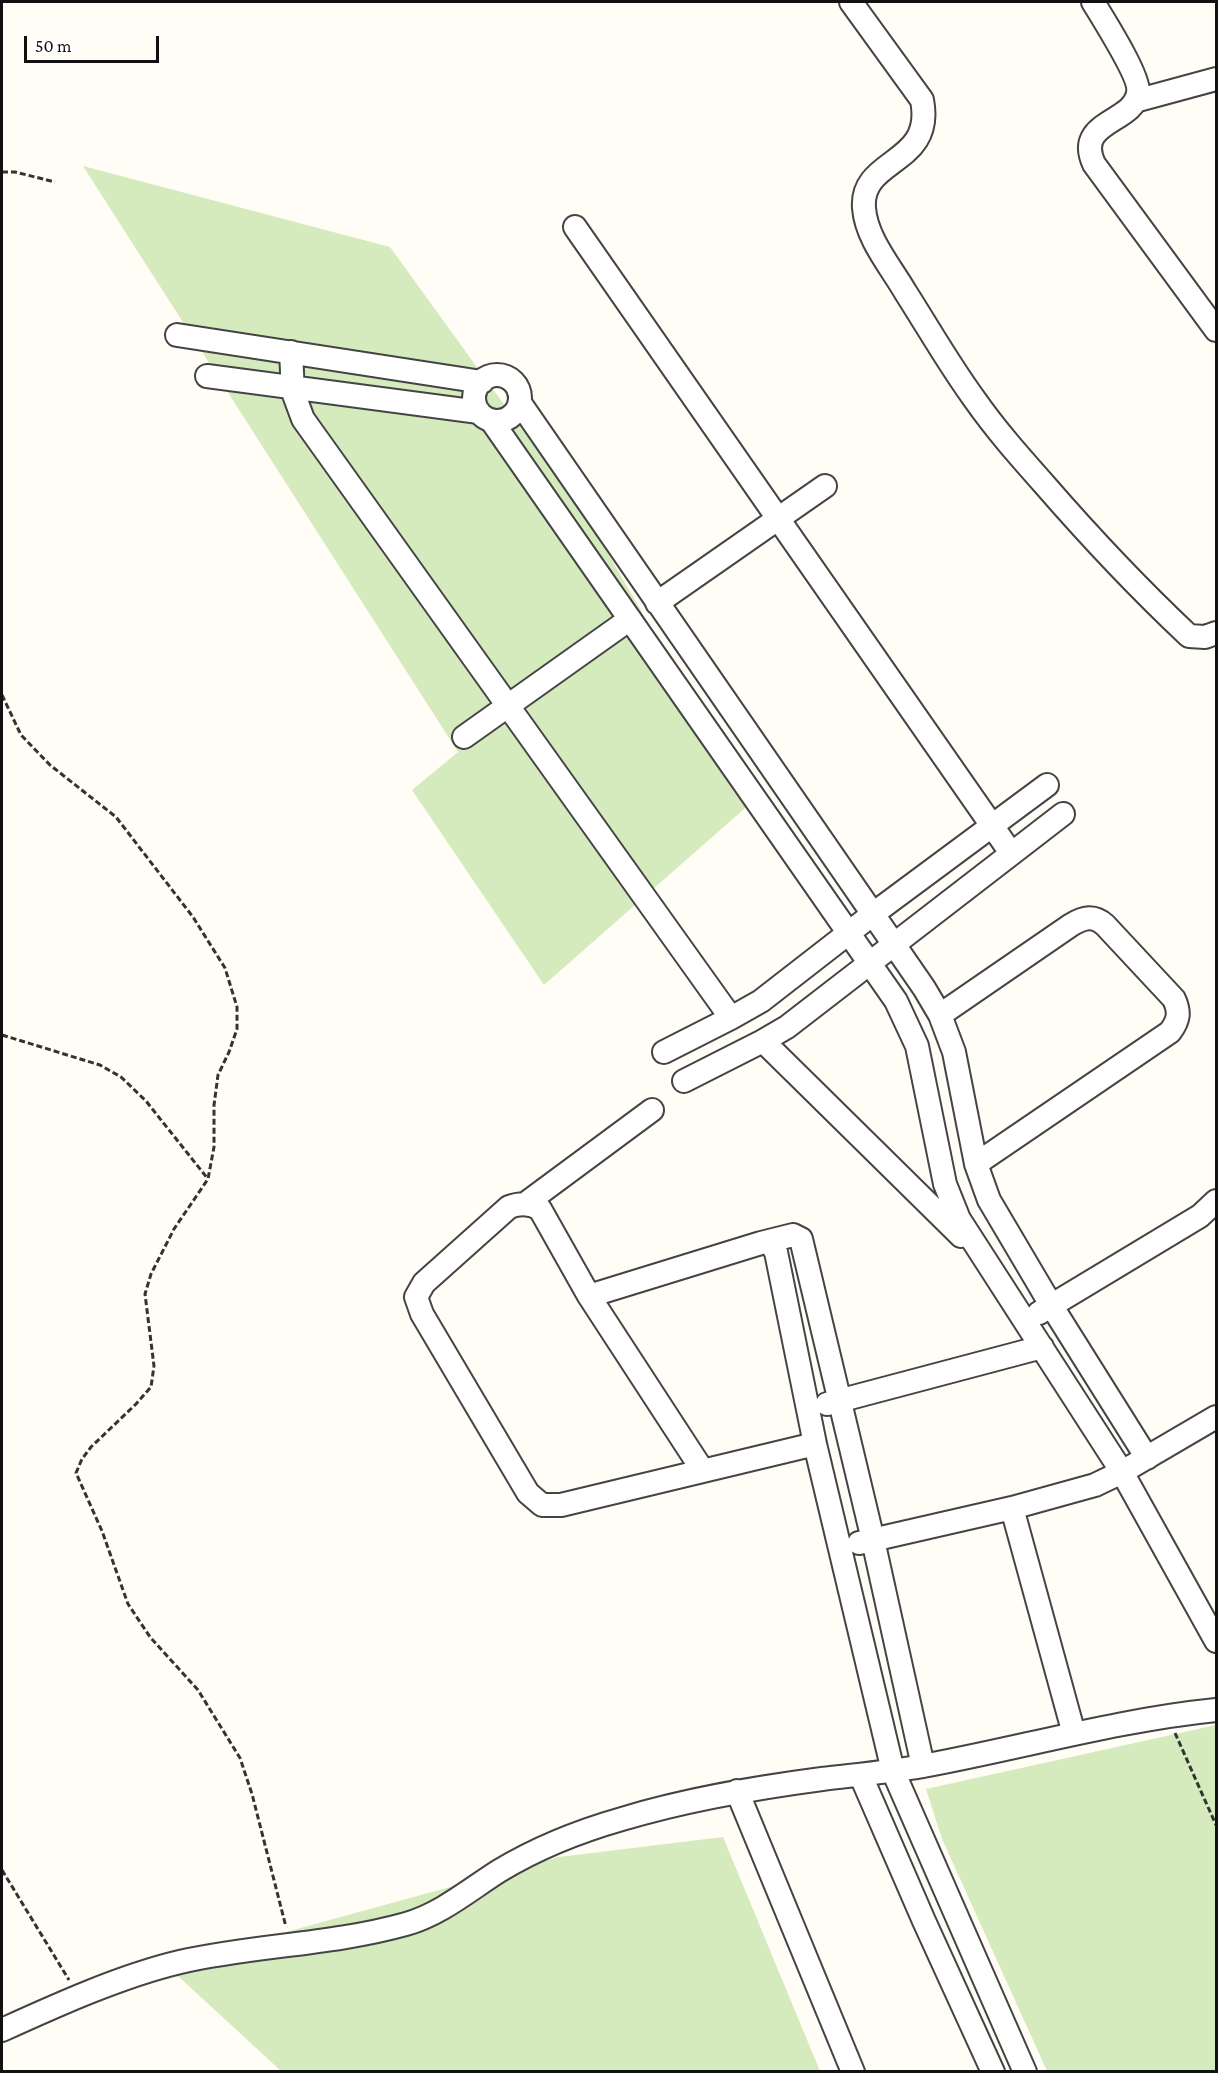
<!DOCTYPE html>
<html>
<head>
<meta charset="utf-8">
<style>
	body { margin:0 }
	#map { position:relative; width:1218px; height:2073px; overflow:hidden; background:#fffdf5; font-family:"Crimson Pro",serif }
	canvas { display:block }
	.frame { position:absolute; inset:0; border:3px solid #111; pointer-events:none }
	.scale { position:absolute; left:24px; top:36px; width:135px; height:27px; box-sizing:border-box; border:3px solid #111; border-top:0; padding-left:8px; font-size:18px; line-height:21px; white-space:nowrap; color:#111; -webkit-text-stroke:4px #fff; paint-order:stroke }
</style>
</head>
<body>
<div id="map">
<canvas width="1218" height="2073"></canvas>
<div class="frame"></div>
<div class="scale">50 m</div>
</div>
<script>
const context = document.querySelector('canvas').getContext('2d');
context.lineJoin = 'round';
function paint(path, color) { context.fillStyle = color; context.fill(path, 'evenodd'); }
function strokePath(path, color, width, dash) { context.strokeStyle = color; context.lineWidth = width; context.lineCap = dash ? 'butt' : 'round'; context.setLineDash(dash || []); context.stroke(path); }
const green = new Path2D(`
	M83 166 390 247 592 526 752 802 544 985 412 790 458 752Z
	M1216 1725V2071H1047L942 1839 926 1789Z
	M723 1837 820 2071H281L166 1965 559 1857Z`);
const path = new Path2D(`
	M2 172H15L55 182
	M2 695 21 735 50 765 116 817 193 917 225 968 237 1007V1029L229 1052 218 1075 214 1105V1147L208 1179 174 1229 151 1274 145 1294 154 1366 151 1387 136 1404 91 1447 82 1459 76 1473 102 1531 128 1604 150 1637 198 1690 240 1758 252 1794 286 1927
	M2 1035 100 1065 121 1077 146 1101 208 1179
	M1175 1733 1216 1825
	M2 1870 69 1980`);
const minor = new Path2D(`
	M851 2 922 100C935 166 860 157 864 208 866 238 891 267 906 293 929 329 950 366 975 400 996 430 1020 457 1044 484 1090 537 1138 588 1189 636L1205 637 1216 633
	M1093 2C1102 17 1141 78 1138 93 1134 123 1074 121 1094 164L1216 330
	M1135 101 1216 79
	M575 227 1011 853
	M177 335 482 382
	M291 352 293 392 303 419 731 1018
	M474 398a23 23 0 1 1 46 0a23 23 0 1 1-46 0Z
	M207 376 479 412
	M520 403 924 988 940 1015 954 1052 976 1164 989 1200 1051 1305 1147 1458
	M491 420 896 1001 917 1046 945 1184 959 1219 1122 1472 1216 1641
	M657 603 825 486
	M464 737 630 619
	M940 1015 1071 925C1084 917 1094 915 1105 925L1174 999C1180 1012 1179 1020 1170 1032L976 1164
	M763 1041 961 1236
	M664 1052 731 1018 761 1001 873 914 1047 785
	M684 1081 763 1041 787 1027 1063 814
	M525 1204 652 1110
	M770 1242 776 1252 815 1444 893 1771 1025 2072
	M589 1296 761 1243 793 1235 801 1239 873 1540 923 1766
	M1039 1313 1200 1216 1216 1201
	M827 1404 1042 1347
	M703 1471 589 1296 540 1209C530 1203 520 1203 509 1207L424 1283 416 1297 422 1314 528 1493 542 1505H561L815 1444
	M1012 1508 1074 1734
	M859 1543 1012 1508 1095 1485 1122 1472 1216 1417
	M861 1776 924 1921 993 2072
	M737 1791 853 2072
	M2 2030C57 2005 121 1976 180 1962 254 1945 331 1945 406 1924 441 1914 469 1890 499 1871 537 1848 580 1831 622 1819 688 1799 754 1788 822 1779 855 1775 889 1772 923 1766 1021 1748 1117 1720 1216 1710`);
paint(green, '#d5ebbd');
strokePath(minor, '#444', 26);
strokePath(path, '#333', 3, [6, 3]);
strokePath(minor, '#fff', 22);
</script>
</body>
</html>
